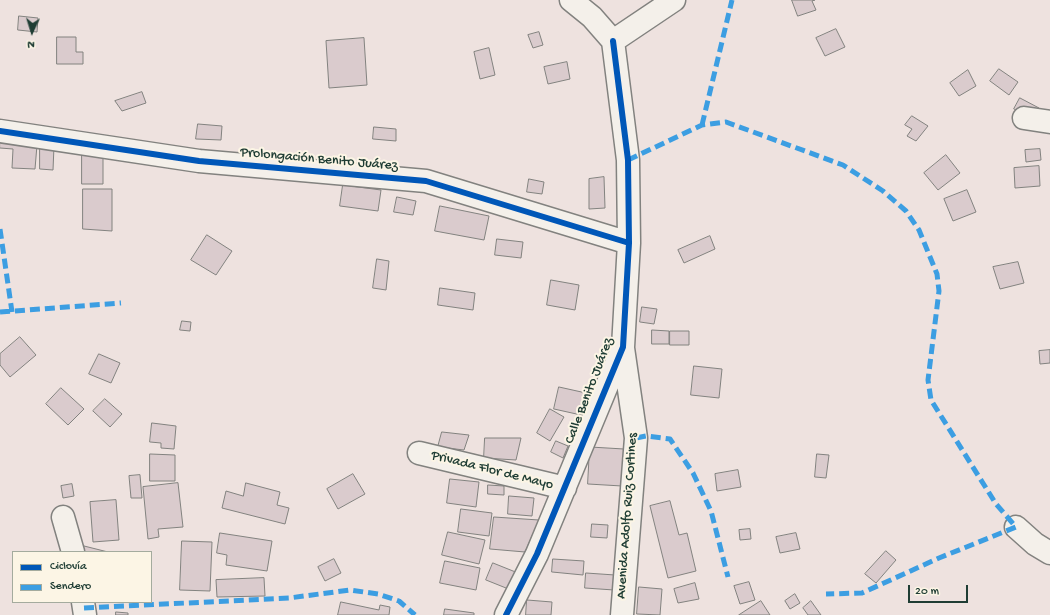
<!DOCTYPE html>
<html>
<head>
<meta charset="utf-8">
<style>
	body { margin:0 }
	#map { position:relative; width:1050px; height:615px; overflow:hidden; background:#eee2df; font-family:"Gochi Hand",sans-serif }
	canvas { display:block }
	.legend { position:absolute; left:12px; top:551px; width:140px; height:52px; box-sizing:border-box; background:#fcf5e5; border:1px solid #a4ab9e; margin:0; padding:5px 7px; list-style:none; font-size:12px; color:#1f3d34 }
	.legend li { display:flex; align-items:center; gap:8px; height:20px }
	.legend b { width:20px; border:1px solid #a4ab9e }
	.north { position:absolute; left:12px; top:12px; width:40px; height:40px; -webkit-text-stroke:3px #fcf5e5; paint-order:stroke; rotate:184deg; font-size:11px; font-weight:700; line-height:16px; text-align:center; color:#1f3d34 }
	.north::after { content:''; display:block; margin:auto; width:14px; height:18px; background:#1f3d34; clip-path:polygon(50% 0,100% 100%,50% 72%,0 100%) }
	.scale { position:absolute; left:908px; top:585px; width:60px; height:18px; box-sizing:border-box; border:2px solid #1f3d34; border-top:0; padding-left:5px; font-size:12px; line-height:14px; white-space:nowrap; color:#1f3d34; -webkit-text-stroke:3px #fcf5e5; paint-order:stroke }
</style>
</head>
<body>
<div id="map">
<canvas width="1050" height="615"></canvas>
<ul class="legend">
<li><b style="height:5px;background:#0057b8"></b>Ciclovía</li>
<li><b style="height:5px;background:#3c9ee2"></b>Sendero</li>
</ul>
<div class="north">N</div>
<div class="scale">20 m</div>
</div>
<script>
const context = document.querySelector('canvas').getContext('2d');
context.lineJoin = 'round';
function paint(path, color) { context.fillStyle = color; context.fill(path, 'evenodd'); }
function strokePath(path, color, width, dash) { context.strokeStyle = color; context.lineWidth = width; context.lineCap = dash ? 'butt' : 'round'; context.setLineDash(dash || []); context.stroke(path); }
function label(font, color, halo, rows, align = 'center') {
  context.font = font + ' "Gochi Hand",sans-serif'; context.lineWidth = 4; context.setLineDash([]); context.textBaseline = 'middle'; context.strokeStyle = halo; context.fillStyle = color; for (const [text, x, y, turn = 0] of rows) {
    context.save(); context.translate(x, y); context.rotate((+turn || 0) * Math.PI / 180); context.textAlign = isNaN(turn) ? turn : align; if (halo) context.strokeText(text, 0, 0); context.fillText(text, 0, 0); context.restore();
  }
}
const building = new Path2D(`
	M792 0H815L812 1 816 10 798 16Z
	M19 16 38 18 37 32 18 30Z
	M836 29 845 47 825 56 816 38Z
	M539 32 543 45 533 48 528 35Z
	M57 37H76V52H83V64H57Z
	M364 38 367 85 329 88 326 41Z
	M489 48 495 75 480 79 474 52Z
	M567 62 570 79 548 84 544 67Z
	M999 69 1018 82 1009 95 990 81Z
	M968 70 976 86 959 96 950 83Z
	M142 92 146 103 122 111 115 101Z
	M1020 98 1039 108 1033 118 1014 109Z
	M912 116 928 126 916 141 907 136 912 129 905 125Z
	M198 124 222 126 221 140 196 139Z
	M374 127 396 129V141L373 139Z
	M0 139 37 145 35 169 12 168 13 149 0 148Z
	M40 144 54 146 53 170 40 169Z
	M1040 149 1041 160 1026 162 1025 150Z
	M82 151H103V184H82Z
	M946 155 960 173 938 190 924 173Z
	M1039 166 1040 186 1015 188 1014 168Z
	M604 177 605 208 589 209V179Z
	M529 179 544 182 542 194 527 192Z
	M343 185 381 190 378 211 340 206Z
	M83 189H112V231L83 229Z
	M967 190 976 212 953 221 944 199Z
	M397 197 416 201 413 215 394 212Z
	M440 206 489 216 484 240 435 231Z
	M207 235 232 251 216 275 191 260Z
	M710 236 715 249 684 263 678 250Z
	M497 239 523 242 521 258 495 255Z
	M377 259 389 261 386 290 373 288Z
	M1018 262 1024 283 1000 289 993 267Z
	M551 280 579 285 575 310 547 305Z
	M440 288 475 293 473 310 438 305Z
	M642 307 657 309 654 324 640 322Z
	M182 321 191 322 190 331 180 330Z
	M652 330 669 331V344H652Z
	M670 331H689V345H670Z
	M20 337 36 355 10 377 0 365V354Z
	M1050 350V363L1040 364 1039 351Z
	M99 354 120 363 111 383 89 374Z
	M694 366 722 369 719 398 691 395Z
	M559 387 586 393 581 415 554 409Z
	M61 388 84 409 68 425 46 404Z
	M105 399 122 414 110 427 93 411Z
	M550 409 564 417 550 441 537 433Z
	M152 423 176 426 174 449 161 448V443L150 442Z
	M442 432 469 435 464 450 438 447Z
	M485 438H521L516 460 484 458Z
	M556 441 568 446 563 458 551 452Z
	M590 447 624 449 622 486 588 484Z
	M150 454 175 455V481H150Z
	M817 454 829 455 826 478 815 477Z
	M738 470 741 487 717 491 715 474Z
	M353 474 365 494 338 509 327 489Z
	M140 475 142 498H131L129 476Z
	M450 479 479 482 476 507 447 503Z
	M178 483 183 527 158 529 159 537 148 539 143 487Z
	M246 483 280 492 277 505 289 508 285 524 222 508 226 491 243 496Z
	M72 484 74 496 63 498 61 486Z
	M488 485 504 486V495L488 494Z
	M509 496 534 498 532 516 508 514Z
	M116 500 119 540 93 542 90 502Z
	M670 501 679 535 687 533 696 571 668 578 650 506Z
	M461 509 492 513 489 536 458 532Z
	M494 517 539 520 525 552 490 549Z
	M592 524 608 525 607 538 591 537Z
	M750 529 751 539 740 540 739 530Z
	M448 532 485 540 479 564 442 555Z
	M220 533 272 541 267 571 226 565 227 555 217 553Z
	M796 533 800 549 780 553 776 537Z
	M182 541 212 542 210 591 180 590Z
	M84 546 108 552H82Z
	M886 551 896 560 876 583 865 574Z
	M334 559 341 573 325 581 318 567Z
	M553 559 584 561 583 575 552 572Z
	M445 561 480 568 476 590 440 583Z
	M493 563 518 573 511 590 486 580Z
	M586 573 615 575 614 590 585 588Z
	M264 578 265 596 217 597 216 580Z
	M749 582 755 600 740 604 734 586Z
	M695 583 699 599 678 603 674 589Z
	M639 587 662 589 660 615 637 614Z
	M795 594 800 603 790 609 785 601Z
	M527 600 552 602 551 615H526Z
	M761 601 770 615H739Z
	M811 601 821 615H808L803 608Z
	M341 602 379 610 380 605 390 607 389 615H338Z
	M445 609 474 613V615H444Z
	M116 612 128 613V615H116Z`);
const minor = new Path2D(`
	M571 0 592 17 613 41
	M613 41 674 0
	M1024 118 1050 122
	M0 131 199 161 426 181 629 243
	M419 453 565 488
	M63 517 73 552
	M1016 527 1035 544 1050 553
	M83 602 85 615
	M506 615 537 554 623 347 629 243 628 160 613 41
	M622 615 636 438 623 348`);
const quiet = new Path2D(`
	M702 125 732 0
	M628 160 702 125 726 122 843 165 883 191 906 211 919 230 937 274 939 291 928 380 931 400 996 504 1016 527 939 558 862 593 826 594
	M0 229 12 312
	M0 312 121 303
	M636 438 646 436 670 439 693 473 711 511 728 577
	M84 608 289 598 350 590 378 594 399 601 415 615`);
const cycleway = new Path2D(`
	M0 131 199 161 426 181 629 243
	M506 615 537 554 623 347 629 243 628 160 613 41`);
const streetNames = [
	["Prolongación Benito Juárez",319,160,5],
	["Calle Benito Juárez",590,391,-69],
	["Privada Flor de Mayo",492,471,14],
	["Avenida Adolfo Ruiz Cortines",628,516,-86]
];
paint(building, '#dacbcd');
strokePath(building, '#82827f', 1);
strokePath(minor, '#82827f', 25);
strokePath(minor, '#f4f0ea', 22);
strokePath(quiet, '#3c9ee2', 5, [10, 5]);
strokePath(cycleway, '#0057b8', 6);
label('14px', '#1f3d34', '#fcf5e5', streetNames);
</script>
</body>
</html>
